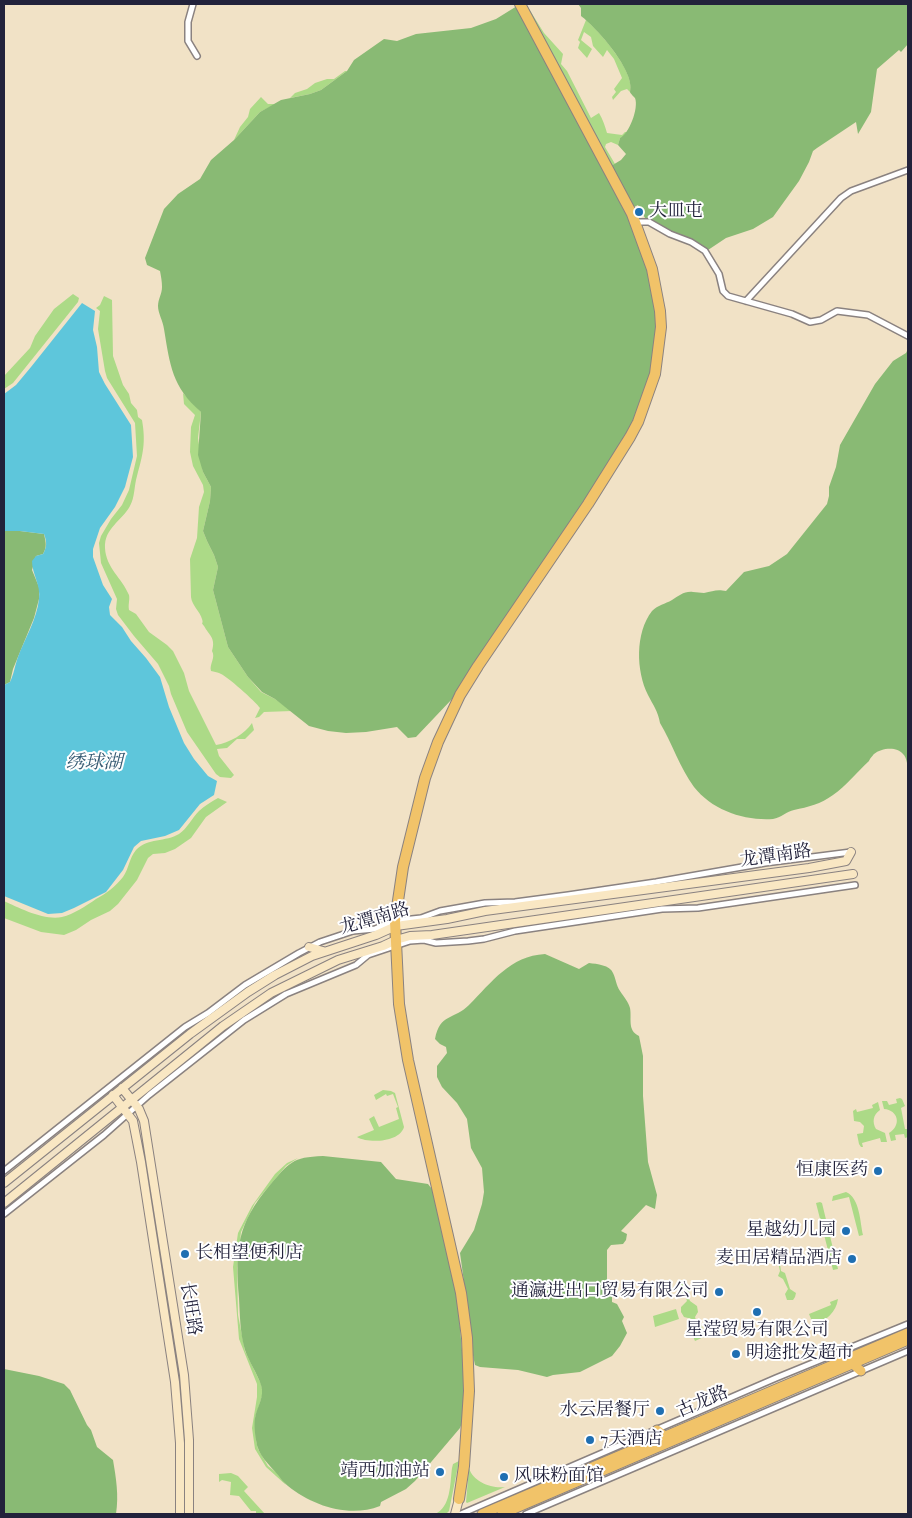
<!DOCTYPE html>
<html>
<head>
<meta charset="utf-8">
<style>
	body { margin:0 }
	#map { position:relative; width:912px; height:1518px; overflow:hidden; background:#f1e2c6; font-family:"IM FELL English",serif }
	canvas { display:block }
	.frame { position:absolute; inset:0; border:5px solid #22223b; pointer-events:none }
</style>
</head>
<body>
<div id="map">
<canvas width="912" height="1518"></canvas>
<div class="frame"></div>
</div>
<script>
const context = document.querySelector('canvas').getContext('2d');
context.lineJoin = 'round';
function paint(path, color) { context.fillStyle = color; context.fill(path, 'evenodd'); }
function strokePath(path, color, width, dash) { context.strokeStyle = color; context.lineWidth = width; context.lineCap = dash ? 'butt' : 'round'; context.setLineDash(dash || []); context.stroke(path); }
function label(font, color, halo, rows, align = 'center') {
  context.font = font + ' "IM FELL English","Noto Serif SC",serif'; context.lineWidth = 4; context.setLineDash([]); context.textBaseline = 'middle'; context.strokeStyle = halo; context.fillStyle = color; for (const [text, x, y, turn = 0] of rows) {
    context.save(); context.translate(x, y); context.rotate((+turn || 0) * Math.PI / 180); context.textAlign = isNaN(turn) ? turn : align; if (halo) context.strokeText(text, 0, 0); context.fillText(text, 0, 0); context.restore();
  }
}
const green = new Path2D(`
	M524 4H526L544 33 563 54 561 64 567 71 591 118 599 113C603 120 605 126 607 133L622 135 625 132H627L624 137 620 138 618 145 611 142 606 144 605 147 615 164 611 166Z
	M586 20C600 32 636 73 630 92L627 89 621 91 613 100 612 97 616 92 614 89 622 78 614 59 607 50 603 57 593 46 591 37 584 32 581 40 592 49 587 58 578 48 580 42 578 40Z
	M345 71H347L321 90 310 94 290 98 295 93 307 89 315 83 327 79H334Z
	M261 97 268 104H275L260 112 234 140 240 127 248 117 250 109Z
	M73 294 79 298 78 302 13 383 4 389V376L30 348 35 336 54 309Z
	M104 296 112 300 113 356 123 385 129 394 131 403 137 410 138 417 142 420C146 443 143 454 137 476 134 486 135 497 130 506 122 521 104 528 105 548 106 568 122 578 129 595 130 600 128 604 129 610L136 614 149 632 167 645 173 651 184 673 189 691 216 745C229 743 245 734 252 723L254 730 245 739H237L227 748 217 749 219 756 234 775 231 778 220 777 216 774 187 732 171 694 169 686 158 664 134 636 118 615 116 609 117 599 101 563 99 543 101 536 111 519 122 505 129 490 137 456 135 423 107 378 105 371 98 329 100 311 96 308 100 305Z
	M183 393 201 412 198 438 203 472 211 487 210 501 203 531 207 541 214 555 218 567 213 590 228 647 248 677 261 692 275 699 292 711 264 712 259 717 255 718 260 708C256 702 226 675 219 673 217 672 214 672 211 671 209 664 216 658 212 651 216 638 209 635 204 626 200 621 204 625 202 619 200 611 192 606 191 597L190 559 197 538 199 507 204 492 203 485 193 466 190 452 191 427 195 415 184 404Z
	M218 798 227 802 206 817 191 838 175 849 165 853 153 854 148 858 137 880 118 904 110 911 91 920 76 930 64 935 41 932 4 918V901C19 908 45 921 62 917 74 914 86 906 96 899 107 893 115 887 123 877 129 869 129 858 136 850 147 838 166 842 179 834 187 829 192 818 199 811 204 806 211 802 218 798Z
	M383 1090 391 1091 395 1093 404 1127C400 1142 369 1144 357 1137L374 1130 369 1119 374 1116 379 1127 399 1119 396 1108 398 1107 393 1094 387 1096 386 1094 376 1100 374 1095Z
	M900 1098 902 1099 905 1106 901 1108 905 1129H908V1137L905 1138 904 1134 895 1135 896 1140 891 1141 889 1133C902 1125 898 1110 884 1109L882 1101H887L889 1105 897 1103 896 1099Z
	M878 1102 880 1110C873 1115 872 1122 876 1129L885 1133 887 1142H881L880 1138 862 1143 863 1147H861L859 1144 857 1134 863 1133 864 1126 860 1122 854 1121 853 1111 856 1109 857 1112 873 1108 872 1105Z
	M298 1158 286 1166 255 1203 241 1232 237 1268 238 1315 245 1351 261 1384 263 1393 255 1418 256 1440 258 1449 268 1466 277 1473 286 1485 266 1467 255 1449 252 1428 257 1397V1384L239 1339 233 1267 238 1233 252 1206 275 1174 287 1163Z
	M846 1192C860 1198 860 1222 863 1235L859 1236 849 1197 832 1201 833 1196Z
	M820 1202 822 1203 838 1269 833 1270 816 1203Z
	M775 1248 780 1251 779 1257 781 1271 785 1273 790 1289 796 1293 795 1297 793 1300H787L785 1294 788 1289 783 1279 778 1276 780 1271 777 1258 772 1257 771 1251Z
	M682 1283H686L690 1287V1291L687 1295 690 1301 697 1306 698 1312 695 1317 698 1326 701 1325 706 1336 695 1341 690 1330 694 1327 692 1319 684 1317 681 1312V1307L687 1301 685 1295 679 1291 678 1287Z
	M838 1299C836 1313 826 1320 814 1326L809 1314 831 1305 830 1302Z
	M676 1309 679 1319 655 1327 653 1316Z
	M459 1461 449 1511 446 1514H435C451 1507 450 1484 452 1468L453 1464Z
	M469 1468C473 1482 492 1489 505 1487L467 1503 466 1502Z
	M231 1473 238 1476 248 1487 244 1491 265 1514H256V1511H251L239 1496 230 1495 231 1482 222 1480 219 1482V1474Z`);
const forest = new Path2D(`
	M578 4H908V44L901 52 899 50 877 69 871 112 858 134 856 122 817 148 813 151 809 162 799 181 773 217 753 229 726 238 708 250 693 240 676 234 645 218 638 205 634 207 611 166 621 160 626 154 618 145 620 138C629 134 639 108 635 98 634 97 630 93 630 92 636 72 597 28 581 16V8Z
	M517 6 628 218 648 270 658 315 651 371 633 424 607 467 524 591 470 670 453 698 416 737 408 738 397 727 366 732 346 733 328 731 309 726 275 699 262 692 248 677 228 647 213 590 218 567 214 555 207 541 203 531 210 501 211 487 203 472 198 455 201 412C172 387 170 365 164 329 163 321 158 313 158 306 158 299 162 294 162 287 162 282 161 276 160 271L147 265 145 258 164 209 178 194 200 179 211 160 234 140 260 112 281 100 310 94 321 90 347 71 354 60 384 39 397 41 416 34 471 28 496 19Z
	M908 349V769C907 764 907 758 903 754 897 746 881 748 874 754 873 755 869 760 869 761 857 772 846 786 833 795 821 804 808 807 794 810 787 811 781 818 773 819 744 821 712 810 694 787 680 768 672 743 660 723 658 711 653 705 648 695 636 671 635 633 652 611 658 605 665 604 672 600 679 596 684 591 693 592 697 592 700 593 704 593 713 591 717 589 726 591L744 572 769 566 787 554 827 504 829 496V487L836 467 840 445 875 384 893 361 906 353Z
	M4 531H20L44 534C46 543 47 547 43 554L36 556 32 570 39 587V599L34 618 13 669 10 682 4 685Z
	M545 954 579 969 589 963C597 964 610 965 613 973 616 979 616 985 620 991 624 997 628 1001 630 1008 632 1019 627 1030 639 1036L643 1056V1096L648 1162 657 1195 655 1209 646 1205 621 1231 627 1234 626 1240 623 1244 611 1245 607 1250V1291L612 1294V1302L617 1304 624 1317 622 1321 627 1333 620 1346 612 1356 580 1372 553 1375 547 1377 518 1370 480 1367 475 1365 471 1346V1333L460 1253 474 1230 482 1204 484 1192 482 1168 471 1148 467 1119 457 1103 442 1087 437 1077V1066L447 1053 446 1047 440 1044 435 1039C440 1013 454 1020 469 1005 492 982 510 956 545 954Z
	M323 1156 381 1162 396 1179 428 1184 435 1193 438 1215 457 1293 463 1362 464 1410 462 1423 460 1428 415 1481 406 1489 381 1502 380 1506C349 1518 313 1506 288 1486 284 1483 281 1479 278 1475 269 1464 258 1456 256 1440 255 1434 254 1424 255 1418 257 1406 265 1397 261 1385 257 1373 249 1362 245 1350 240 1333 240 1316 239 1298 235 1249 237 1224 270 1185 289 1163 292 1157 323 1156Z
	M4 1369 39 1376 64 1384 70 1390 87 1425 91 1430 97 1447 113 1460C116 1478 119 1495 116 1514H4Z`);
const water = new Path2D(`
	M82 303 95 311 93 330 97 347 99 372 105 384 131 425 133 457 125 487 115 507 100 528 93 549V557L103 585 112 599 109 607 110 615 122 627 131 641 146 658 160 677 169 707 184 743 194 759 208 776 217 781 214 795 200 804 179 830 165 836 141 841 134 847 123 870 106 892 74 908 62 913 48 914 4 896V685L10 682C14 674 15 665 18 657 25 638 37 619 39 599 41 585 32 574 32 561L36 556 43 554C47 547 47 542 44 534L20 531H4V394L16 385 31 367Z`);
const street = new Path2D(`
	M193 4 188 22V41L197 56
	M635 222H649L670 234 691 242 705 251 719 274 723 291 728 296 792 314 810 322 821 320 837 311 868 315 908 336
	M746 301 841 198 851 191 908 170
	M4 1171 185 1027 208 1013 245 985 299 953 320 942 353 931 375 929 393 921 421 918 440 911 485 903 515 902 568 895 656 882 765 863 851 852
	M4 1214 104 1135 149 1095 244 1020 286 994 356 965 368 955 410 941 424 940 436 943 468 941 484 939 515 931 662 909 698 908 855 885
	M461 1514 776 1378 908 1324
	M526 1514 908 1351`);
const secondary = new Path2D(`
	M309 947 323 951
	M122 1088 139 1109 144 1121 184 1375 189 1440V1514
	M113 1095 133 1121 141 1162 175 1382 180 1443V1514
	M4 1183 190 1034 248 992 275 975 312 956 376 935 396 926 447 919 485 911 809 868 846 861 851 852
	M4 1203 223 1026 271 993 338 960 383 946 396 940 410 936 432 935 853 874
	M455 1514 459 1499`);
const primary = new Path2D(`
	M853 1364 861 1371
	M657 1430 666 1437
	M482 1514 908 1333
	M502 1514 908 1340`);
const highway = new Path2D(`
	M459 1499 464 1466 469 1391 467 1338 461 1293 408 1060 399 1004 395 921 403 867 425 778 438 742 460 695 478 666 588 504 630 437 638 422 655 374 661 327 660 311 652 269 632 214 520 4`);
const markers = [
	[639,212,5,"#1f6fb2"],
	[878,1171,5,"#1f6fb2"],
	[846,1231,5,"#1f6fb2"],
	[185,1254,5,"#1f6fb2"],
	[852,1259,5,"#1f6fb2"],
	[719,1292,5,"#1f6fb2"],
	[757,1312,5,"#1f6fb2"],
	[736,1354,5,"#1f6fb2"],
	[660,1411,5,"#1f6fb2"],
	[590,1440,5,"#1f6fb2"],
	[440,1472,5,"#1f6fb2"],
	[504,1477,5,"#1f6fb2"]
];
const poiNames = [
	["大皿屯",649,212,"left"],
	["恒康医药",868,1171],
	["星越幼儿园",836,1231],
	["长相望便利店",195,1254,"left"],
	["麦田居精品酒店",842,1259],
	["通瀛进出口贸易有限公司",709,1292],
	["星滢贸易有限公司",757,1331,"center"],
	["明途批发超市",746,1354,"left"],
	["水云居餐厅",650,1411],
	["7天酒店",600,1440,"left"],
	["靖西加油站",430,1472],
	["风味粉面馆",514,1477,"left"]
];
const streetNames = [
	["龙潭南路",776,857,-8],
	["龙潭南路",375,920,-16],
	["长旺路",189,1309,81],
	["古龙路",703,1403,-23]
];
const waterNames = [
	["绣球湖",94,764]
];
paint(green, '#acda87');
paint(forest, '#89ba74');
paint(water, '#5ec6db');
strokePath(street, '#8a8280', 8);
strokePath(secondary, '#8a8280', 10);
strokePath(primary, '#8a8280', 11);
strokePath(highway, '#8a8280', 12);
strokePath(street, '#fff', 5);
strokePath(secondary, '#f9e7c3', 8);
strokePath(primary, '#f1c369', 9);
strokePath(highway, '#f1c369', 10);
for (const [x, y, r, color] of markers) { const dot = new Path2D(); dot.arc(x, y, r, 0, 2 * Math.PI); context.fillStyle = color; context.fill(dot); strokePath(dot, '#fff', 2); }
label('18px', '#22223b', '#fff', poiNames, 'right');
label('18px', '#22223b', '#fff', streetNames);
label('italic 19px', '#375b73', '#fff', waterNames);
</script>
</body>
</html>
